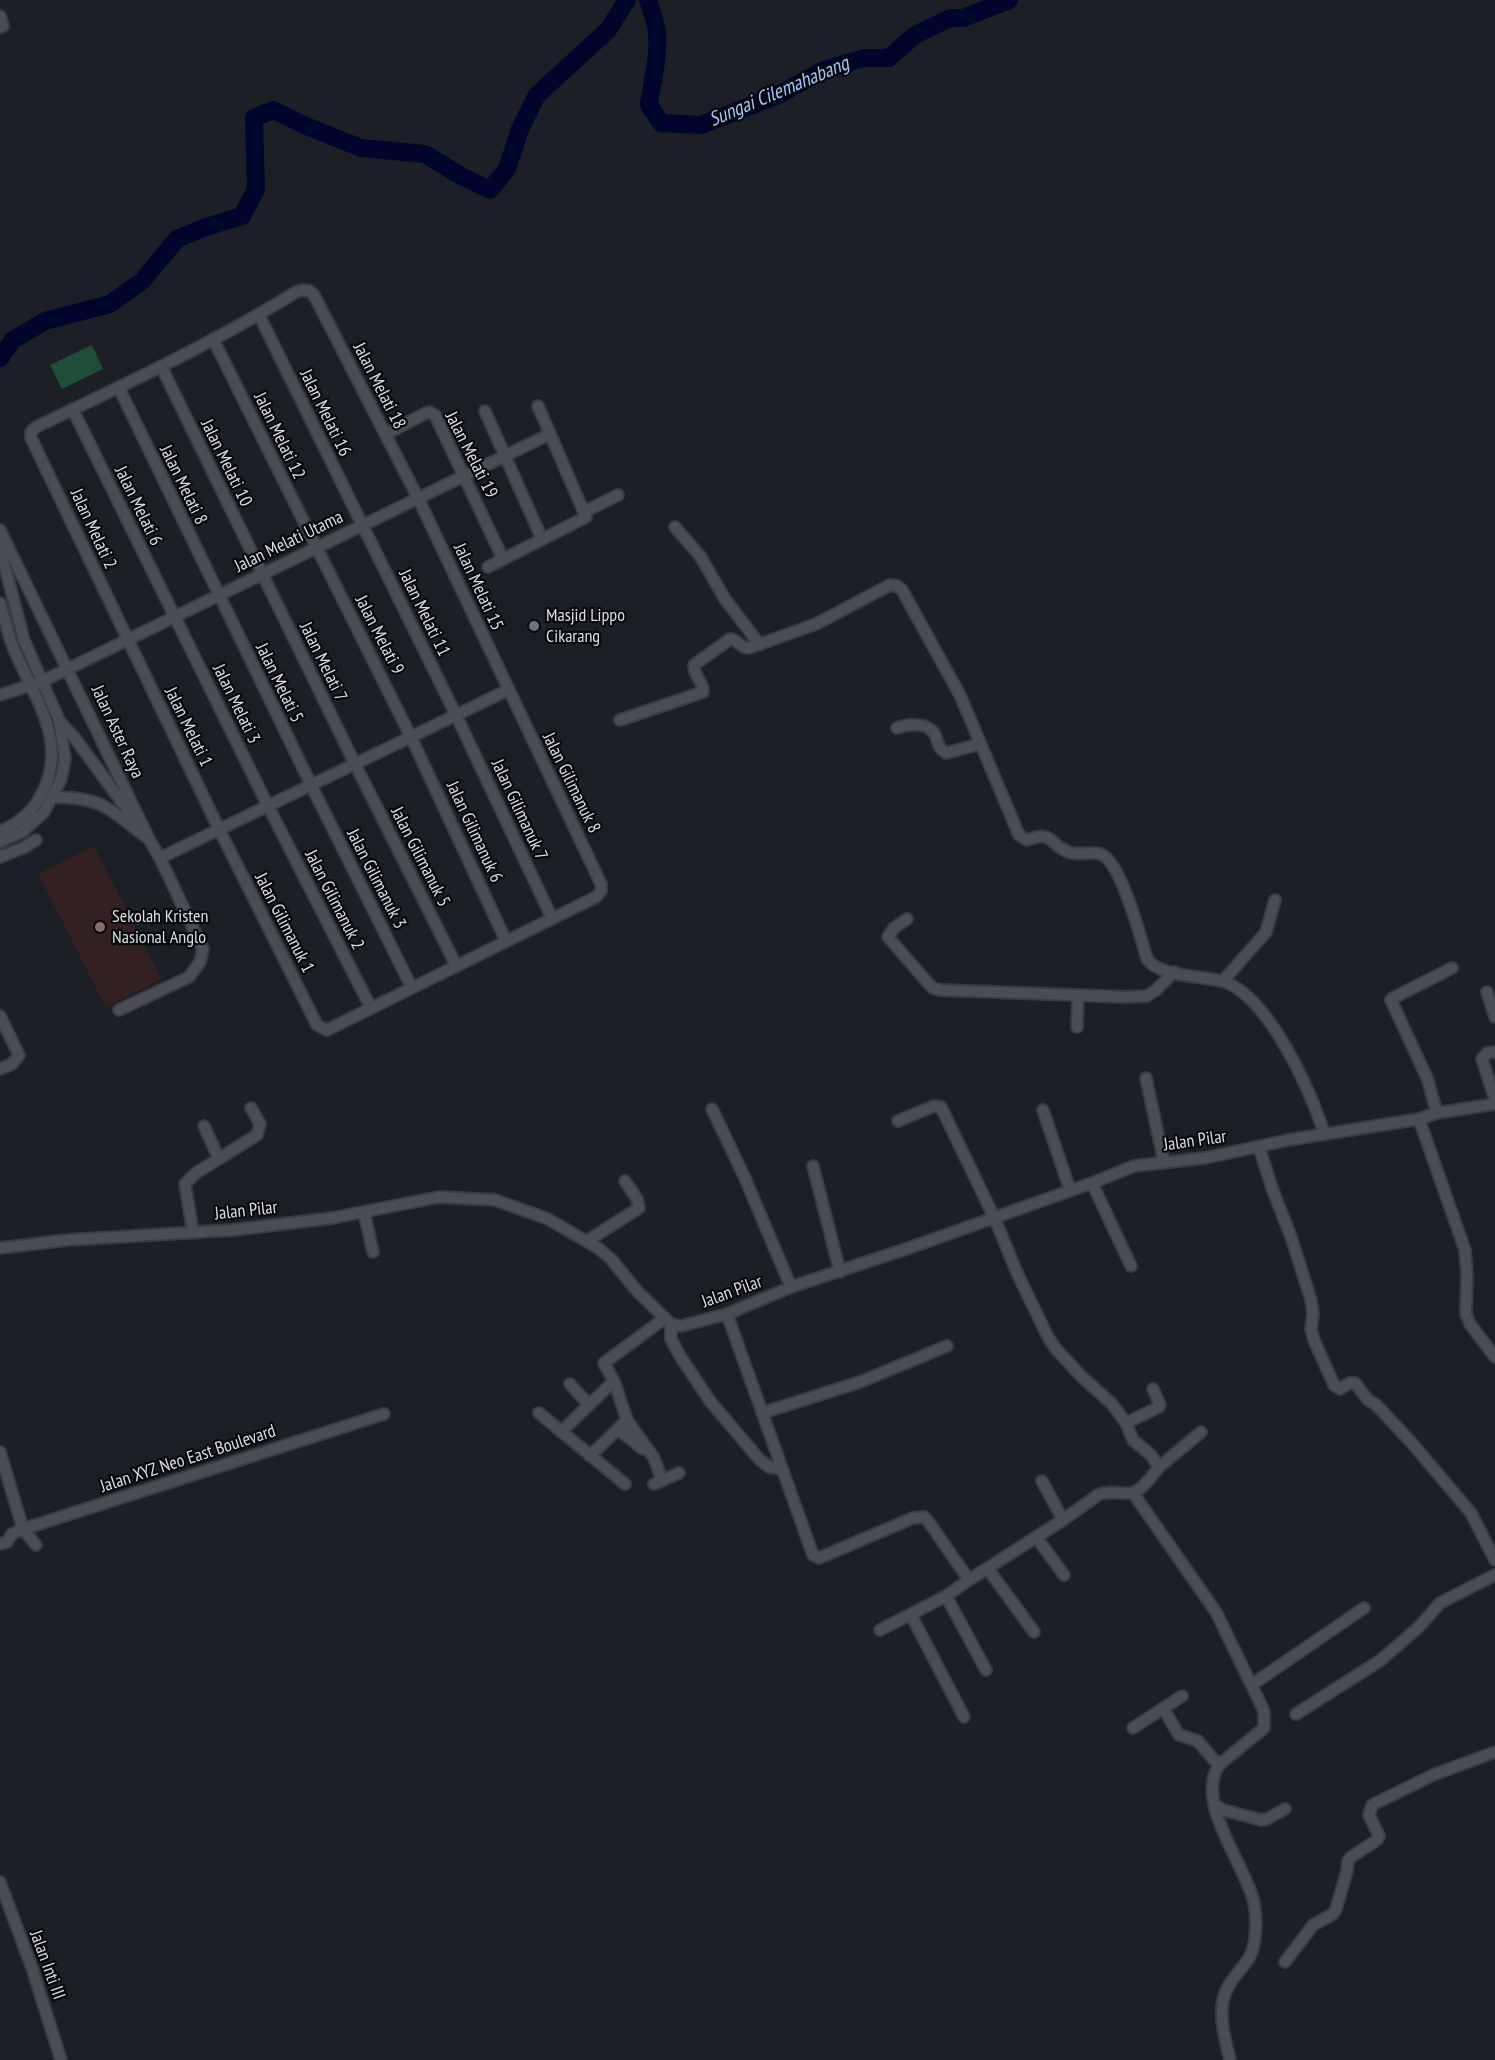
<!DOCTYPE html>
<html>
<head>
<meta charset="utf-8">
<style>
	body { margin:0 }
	canvas { display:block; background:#1c1f25 }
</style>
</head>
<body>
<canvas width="1495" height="2060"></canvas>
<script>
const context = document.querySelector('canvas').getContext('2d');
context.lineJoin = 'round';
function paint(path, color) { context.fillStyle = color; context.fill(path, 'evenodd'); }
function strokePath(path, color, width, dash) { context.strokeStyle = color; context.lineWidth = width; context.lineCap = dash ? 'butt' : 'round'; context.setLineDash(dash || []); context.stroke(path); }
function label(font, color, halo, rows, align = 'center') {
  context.font = font + ' "PT Sans Narrow",sans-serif'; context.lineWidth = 4.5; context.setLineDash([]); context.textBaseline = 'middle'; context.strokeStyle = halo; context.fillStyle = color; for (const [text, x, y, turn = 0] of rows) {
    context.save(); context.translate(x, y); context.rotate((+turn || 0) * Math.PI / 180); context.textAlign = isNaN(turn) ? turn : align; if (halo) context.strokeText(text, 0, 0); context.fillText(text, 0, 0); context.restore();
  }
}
const education = new Path2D(`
	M94 846 161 979 106 1007 38 874Z`);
const green = new Path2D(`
	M92 345 103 369 62 389 50 365Z`);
const river = new Path2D(`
	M648 0C651 10 656 22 657 33 659 58 652 81 649 105L661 123 701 125 778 95 824 70 864 58H889L915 35 950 18H963L1009 0
	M0 358 13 340 45 321 110 304 142 281 177 239 206 227 242 216 256 189 254 118 273 110 306 126 361 148 425 154 461 176 490 190 507 169 520 129 537 95 608 30 627 0`);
const street = new Path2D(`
	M0 16 3 26 0 27
	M303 290 309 291 314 295 418 498 601 884V891L596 897 327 1030 317 1025 219 829 31 438V432L36 427C124 385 214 343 296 292Z
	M259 315 456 715 552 918
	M213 339 411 737 506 941
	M161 366 355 764 456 965
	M119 388 315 793 412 988
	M73 410 268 806 371 1008
	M485 411 542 539
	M386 434 424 414 430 412 435 415 503 559
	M584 512 618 495
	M675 527 700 556 725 599 760 645
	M0 530 149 839 160 858 203 949 200 962 189 977 119 1010
	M0 548 24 640 59 720 65 759 61 779 44 812 22 832 0 842
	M488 567 586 517 538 406
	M0 603C4 617 8 633 13 647 34 698 72 745 39 799 31 813 15 826 0 831
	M0 695 43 681 550 434
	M620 720 703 692C704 682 693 675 694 665L730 639C738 639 741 649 749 648L816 624 890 585 897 586 902 590 960 695 1019 835 1027 840C1055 830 1048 844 1068 852 1079 856 1090 851 1100 854 1121 860 1141 939 1147 959 1161 978 1203 975 1225 982 1269 998 1311 1091 1324 1133
	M59 721 74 737 135 820
	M897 728C907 724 927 722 934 733 939 741 936 747 946 753L980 744
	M53 797C106 797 110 811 149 839
	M0 857 25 847 36 840
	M160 858 508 690
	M907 919 894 928 888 937 927 982 933 988 940 990 1127 997 1147 996 1156 990 1174 972
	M1223 981 1266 932 1275 900
	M1487 992 1495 1017
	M0 1016 19 1055 12 1064 0 1069
	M1077 1027 1078 995
	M1495 1052 1487 1053 1482 1059 1495 1099
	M1146 1078 1164 1162
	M712 1109 744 1176 791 1287
	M1043 1110 1070 1190
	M1437 1113 1427 1078 1391 1000 1393 998 1452 968
	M1419 1119 1465 1250 1467 1274 1466 1314 1470 1324 1495 1357
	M204 1126 219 1159
	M1259 1147 1272 1188 1291 1237 1311 1300 1313 1314 1311 1329 1314 1340 1334 1385 1340 1389 1350 1383H1355L1368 1400 1375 1404 1382 1411 1411 1442 1471 1513 1495 1560
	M813 1166 840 1272
	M1092 1183 1131 1266
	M364 1212 373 1252
	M193 1232 185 1184 196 1173 257 1135 260 1124 251 1108
	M587 1241 639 1208 637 1199 625 1181
	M0 1248 67 1240 233 1230 332 1218 439 1197 495 1200 548 1219 598 1248 611 1259 637 1291 671 1324 681 1326 727 1314 791 1287 906 1249 1092 1183 1134 1166 1205 1158 1288 1140 1419 1119 1437 1113 1495 1104
	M727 1314 813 1555 819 1558 913 1518 924 1517 928 1521 969 1580
	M671 1324V1339L680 1356 710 1401 759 1459 769 1467 782 1469
	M570 1384 589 1405
	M539 1413 625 1484
	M762 1413 860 1382 947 1346
	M1126 1423 1159 1407 1160 1405 1153 1389
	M618 1429 643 1449
	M561 1432 614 1381
	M0 1452 23 1529 36 1545
	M590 1456 627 1420
	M1159 1467 1201 1432
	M662 1480 654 1458 627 1420 614 1381 604 1363 665 1318
	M1042 1481 1063 1520
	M654 1484 679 1473
	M1133 1493 1216 1612 1264 1711V1728L1219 1765C1194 1803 1246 1865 1254 1903 1257 1919 1257 1944 1249 1958 1240 1972 1226 1983 1223 2001 1219 2020 1226 2042 1230 2060
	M1037 1538 1064 1575
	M0 1544 7 1542 12 1534 23 1529 384 1414
	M988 1569 1034 1632
	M946 1596 986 1670
	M911 1615 964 1717
	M880 1630 946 1596 969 1580 1063 1520 1098 1495C1109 1490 1119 1494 1131 1493 1142 1491 1153 1475 1159 1467L1151 1455 1133 1440 1126 1423 1112 1404 1081 1376 1056 1349 1048 1337 1018 1275 994 1217 941 1107 934 1106 898 1121
	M1253 1684 1364 1608
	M1163 1708 1179 1735 1198 1741 1213 1759 1220 1764
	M1296 1714 1381 1660 1420 1626 1440 1603 1495 1575
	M1133 1728 1182 1696
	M1214 1804 1223 1810 1261 1820 1267 1819 1285 1809
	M0 1882 32 1968 61 2060
	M1285 1962 1313 1925 1333 1914 1336 1909 1347 1871 1348 1861 1351 1857 1377 1840 1379 1836 1369 1815 1372 1805 1433 1775 1495 1752`);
const markers = [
	[534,626,6,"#6b7280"],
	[100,927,6,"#8d6e63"]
];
const streetNames = [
	["Jalan Melati 18",379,386,63],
	["Jalan Melati 16",325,413,64],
	["Jalan Melati 12",279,436,64],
	["Jalan Melati 19",471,455,63],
	["Jalan Melati 10",226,463,64],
	["Jalan Melati 8",183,485,64],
	["Jalan Melati 6",138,506,64],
	["Jalan Melati 2",93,529,65],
	["Jalan Melati Utama",289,542,-26],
	["Jalan Melati 15",478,587,65],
	["Jalan Melati 11",424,613,64],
	["Jalan Melati 9",379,635,63],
	["Jalan Melati 7",323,662,64],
	["Jalan Melati 5",279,683,64],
	["Jalan Melati 3",236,704,64],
	["Jalan Melati 1",188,727,64],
	["Jalan Aster Raya",117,732,65],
	["Jalan Gilimanuk 8",571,783,64],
	["Jalan Gilimanuk 7",519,810,65],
	["Jalan Gilimanuk 6",474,832,65],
	["Jalan Gilimanuk 5",420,857,63],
	["Jalan Gilimanuk 3",376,879,63],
	["Jalan Gilimanuk 2",334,900,63],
	["Jalan Gilimanuk 1",284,923,63],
	["Jalan Pilar",1195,1141,-8],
	["Jalan Pilar",246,1211,-6],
	["Jalan Pilar",732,1292,-20],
	["Jalan XYZ Neo East Boulevard",188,1459,-18],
	["Jalan Inti III",47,1965,70]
];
const poiNames = [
	["Masjid Lippo",546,616],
	["Cikarang",546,637],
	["Sekolah Kristen",112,917],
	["Nasional Anglo",112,938]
];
const waterNames = [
	["Sungai Cilemahabang",779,92,-23]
];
paint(education, '#332022');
paint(green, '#1e4e3a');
strokePath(river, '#00052c', 18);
strokePath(street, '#393c41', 14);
strokePath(street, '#4a4d55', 10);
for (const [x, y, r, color] of markers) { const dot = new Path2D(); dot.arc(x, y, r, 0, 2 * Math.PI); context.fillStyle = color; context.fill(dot); strokePath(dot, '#07090b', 2); }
label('18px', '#dcdee3', '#07090b', streetNames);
label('18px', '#dcdee3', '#07090b', poiNames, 'left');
label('italic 20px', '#a5c4ff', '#07090b', waterNames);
</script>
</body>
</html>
